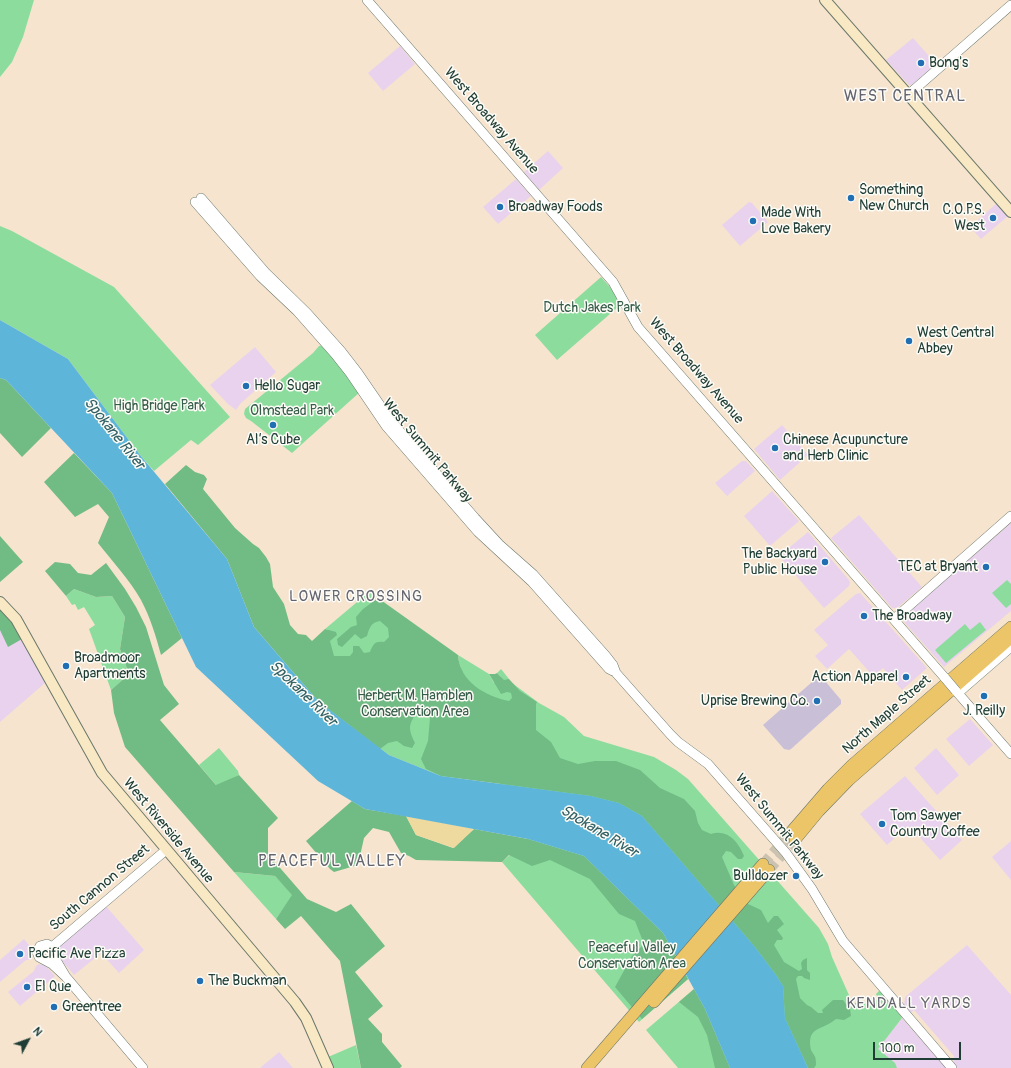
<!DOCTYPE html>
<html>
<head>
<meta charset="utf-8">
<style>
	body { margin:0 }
	#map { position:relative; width:1011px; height:1068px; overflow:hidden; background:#f6e4cf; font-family:Pangolin,sans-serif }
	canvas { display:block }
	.north { position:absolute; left:8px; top:1020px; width:40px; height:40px; -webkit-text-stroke:3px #fdfcf7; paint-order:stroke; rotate:49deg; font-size:11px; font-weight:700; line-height:16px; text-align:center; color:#1f3d34 }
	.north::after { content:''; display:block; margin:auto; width:14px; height:18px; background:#1f3d34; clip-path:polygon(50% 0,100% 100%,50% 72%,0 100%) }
	.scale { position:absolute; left:873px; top:1042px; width:88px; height:18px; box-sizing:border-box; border:2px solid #1f3d34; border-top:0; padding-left:5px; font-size:12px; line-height:14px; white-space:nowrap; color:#1f3d34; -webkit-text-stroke:3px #fdfcf7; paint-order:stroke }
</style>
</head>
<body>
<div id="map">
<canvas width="1011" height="1068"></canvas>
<div class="north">N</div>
<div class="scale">100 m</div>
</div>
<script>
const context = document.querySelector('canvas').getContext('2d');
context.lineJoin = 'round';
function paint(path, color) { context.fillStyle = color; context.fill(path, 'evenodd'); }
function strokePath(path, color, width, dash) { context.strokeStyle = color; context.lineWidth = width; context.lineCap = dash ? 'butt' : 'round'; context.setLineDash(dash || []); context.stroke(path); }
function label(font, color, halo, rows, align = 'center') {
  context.font = font + ' Pangolin,sans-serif'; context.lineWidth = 3; context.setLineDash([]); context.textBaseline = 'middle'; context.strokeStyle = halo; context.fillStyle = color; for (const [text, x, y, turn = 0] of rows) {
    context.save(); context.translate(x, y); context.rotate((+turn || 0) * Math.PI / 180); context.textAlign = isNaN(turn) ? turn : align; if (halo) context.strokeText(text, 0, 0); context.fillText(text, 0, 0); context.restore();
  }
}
const built = new Path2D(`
	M913 38 936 64 912 85H909L886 60Z
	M400 46 415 64 383 91 368 73Z
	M548 151 563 168 539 190 524 172Z
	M516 179 531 196 498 224 483 207Z
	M749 202 752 203 768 222 740 246 722 225Z
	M997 203 1008 216 981 239 970 227Z
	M255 347 276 372 240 404 236 410 228 404 210 385Z
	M782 425 808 455 780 480 754 449Z
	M742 461H746L755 471 727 496 715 483Z
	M772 491 799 521 770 546 744 516Z
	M859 515 922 587 897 608H892L831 538Z
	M1011 523V611L944 667 905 623 903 620V617Z
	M808 532 849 580 850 582 849 586 824 608 779 556Z
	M860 593 927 668 902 690 883 668 873 676 849 649 827 669 815 656 828 645 814 630 856 594Z
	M0 630 22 639 45 683 0 722Z
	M970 719 993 745 969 766 946 739Z
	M936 748 959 775 937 795 914 768Z
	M905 776 962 840 940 860 913 830 905 829 887 845 860 814Z
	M1011 841V880L992 857Z
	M105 905 144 950 119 973 101 953 74 975 57 955 56 953 58 946Z
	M24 939 33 950 32 957 29 960H26L0 982V960Z
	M967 945 1011 995V1068H957L954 1064V1056L914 1010 910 1013 904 1006 905 997 911 992Z
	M39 964 45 965 55 976 20 1006 8 992 34 971 36 966Z
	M902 1018 946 1068H895L876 1051Z
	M279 1052 293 1068H260Z`);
const industrial = new Path2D(`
	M820 675 841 700V704L791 749 789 750 784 749 763 725Z`);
const green = new Path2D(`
	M0 0H34L23 37 12 62 0 77Z
	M0 226 12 231 114 287 230 417 198 445 191 440 154 471 140 455 68 359 0 320Z
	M601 277C608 285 620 296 618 307L557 360 535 335Z
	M323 345 360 392 292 453 251 421 246 418 244 414 245 409 313 353 319 346Z
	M1007 580 1011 584V604L1006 608 992 593Z
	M74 589 96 597 112 596 125 617 120 649 129 674 111 690 89 629 95 625 84 607 78 610 75 604 72 605 66 596Z
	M369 592 378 598 372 602 461 668 459 662 458 655 489 674 494 683 501 677 497 673 501 669 509 679 508 680 539 703 564 717 584 736 654 757 676 770 688 779 819 928 828 944 832 957 853 1004 860 1001 866 1004 874 1003 878 998 876 994 879 991 881 992 900 1014 902 1018 878 1049 895 1063 897 1068H808L788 1027 501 783 441 776 389 755 318 701 328 630 325 629Z
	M980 622 986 630 946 663 935 650 965 624 970 630Z
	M219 748 238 771 239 775 217 786 199 765Z
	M528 839 584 856 663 933 688 979 639 1022 502 862Z
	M234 872 275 876 293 895 276 919Z
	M694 989 705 1009 730 1068H678L646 1030Z
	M356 1045 361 1068H333L328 1057Z`);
const forest = new Path2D(`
	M0 378 6 380 51 428 22 457 0 433Z
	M74 453 112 493 182 638 161 655C156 636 150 617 141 600 129 579 112 561 98 543L109 517 98 504 75 517 44 482Z
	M186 465 195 472 204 475 207 479 203 489 235 528 253 544 259 548 266 557 270 564 273 587 284 604 290 625 298 634 306 635 312 641 325 629 336 632 337 635 330 641 334 656H350L353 652V646H359L364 653 370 652C373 644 375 641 384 642L389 637 388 628 380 621C371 622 369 629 367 636L361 639 355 634 342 647 338 645 337 639 351 627 357 625 356 617 363 609 378 598 458 655C460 682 485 696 509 701L512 698 511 693 507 692 501 694 489 674H495L497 673 504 680 509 679 520 691 537 702 536 704V730L551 742 560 758 578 764 595 761H616L640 770 660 788 684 799 695 811 698 823 702 830 711 834C727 829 738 841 744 856L742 859H738L731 852 726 851 722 857 734 885 748 904 761 910 768 923 774 916H778L784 924 777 930 783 938 782 940H777L774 945 784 962 799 971 802 969 801 963 803 960 807 958V970L810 973V980L804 978 802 976H798L796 979 800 998 807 1005 811 1007 818 1013H823L822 1010 833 1000H843L850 1009 851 1016 844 1020 836 1019C822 1031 806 1026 811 1050 812 1052 813 1053 814 1055 816 1057 816 1062 816 1065L814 1068H808L785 1018 783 986 776 975 755 947 642 816 619 803 591 796 441 776 426 769 421 759 428 741 430 718 422 711H418C408 725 408 728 415 743L412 748 404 746 397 741 388 743 380 749 318 701 254 627 227 559 165 484Z
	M0 536 23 562 0 582Z
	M55 562 70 564 78 573 91 575 106 563 125 589 136 607 146 627 164 685 179 704 160 720 216 785 239 775 278 818 268 828V854L307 899 336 912 351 904 385 946 355 972 383 1006 368 1019 382 1034V1042L402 1066 400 1068H361L340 961 301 916 285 929 276 919 292 895 275 876 234 872 125 747 114 713 111 690 129 674 120 649 125 617 112 596 96 597 74 589 66 596 45 571Z
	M0 607 12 619 22 639 8 647 0 630Z
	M352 801 365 809 406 816 416 835 453 848 474 829 528 839 584 856 663 933 688 979 642 1019 615 987 632 956 644 944 635 921 619 914 590 879 550 860 532 866 509 855 502 862 416 860 409 856 401 853 389 832 373 828 364 838 358 865 334 872 330 869 306 841Z
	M694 989 705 1009 730 1068H715L707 1035 698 1017 679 1002Z`);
const sand = new Path2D(`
	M406 816 474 829 454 848 416 835Z`);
const water = new Path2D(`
	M0 320 68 359 140 455 227 559 254 627 318 701 389 755 441 776 591 796 619 803 642 816 755 947 776 975 783 986 785 1018 808 1068H730L705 1009 663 933 584 856 528 839 365 809 318 781 196 667 112 493 6 380 0 378Z`);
const secondaryTunnel = new Path2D(`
	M763 864 790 833
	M769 870 795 840`);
const tertiary = new Path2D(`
	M367 0 613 282 638 327 945 678
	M908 95 1011 5
	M201 198 265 272 307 313 341 351 358 373 391 421 475 518 499 544 533 574 606 656 613 665 616 673 670 734 678 742 708 764 786 853 812 889 843 941 952 1068
	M195 202 260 276 297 311 335 354 350 373 386 426 478 532 532 582 601 660 609 669 613 671
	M894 619 1011 516
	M956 691 1011 754
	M958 693 1011 647
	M52 947 166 850
	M66 977 56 960 52 947 47 944 40 946 37 952 39 957 52 964 66 977 143 1068`);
const secondary = new Path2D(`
	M825 0 1011 212
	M0 602 16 619 102 773 295 1002 306 1018 328 1068`);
const primary = new Path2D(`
	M790 833 828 789 852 765 1011 627
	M795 840 819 811 849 780 1011 638
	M654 1002 769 870
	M587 1068 763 864`);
const tertiaryBridge = new Path2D(`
	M945 678 956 691`);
const markers = [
	[921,63,4,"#1f6fb2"],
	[851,198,4,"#1f6fb2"],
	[500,207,4,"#1f6fb2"],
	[993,218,4,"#1f6fb2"],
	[753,221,4,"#1f6fb2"],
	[909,341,4,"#1f6fb2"],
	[246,386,4,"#1f6fb2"],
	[273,425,4,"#1f6fb2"],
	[775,448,4,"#1f6fb2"],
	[825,562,4,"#1f6fb2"],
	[986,567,4,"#1f6fb2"],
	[864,616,4,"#1f6fb2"],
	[66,666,4,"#1f6fb2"],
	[906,677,4,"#1f6fb2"],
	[984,696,4,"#1f6fb2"],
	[817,701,4,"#1f6fb2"],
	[882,824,4,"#1f6fb2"],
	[796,876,4,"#1f6fb2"],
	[20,954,4,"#1f6fb2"],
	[200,981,4,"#1f6fb2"],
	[27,987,4,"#1f6fb2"],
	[54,1007,4,"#1f6fb2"]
];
const poiNames = [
	["Bong's",929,63],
	["Something",859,190],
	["New Church",859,206],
	["Broadway Foods",508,207],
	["C.O.P.S.",985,210,"right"],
	["West",985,226,"right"],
	["Made With",761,213],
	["Love Bakery",761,229],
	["West Central",917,333],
	["Abbey",917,349],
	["Hello Sugar",254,386],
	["Al’s Cube",273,440,"center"],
	["Chinese Acupuncture",783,440],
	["and Herb Clinic",783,456],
	["The Backyard",817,554,"right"],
	["Public House",817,570,"right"],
	["TEC at Bryant",978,567,"right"],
	["The Broadway",872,616],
	["Broadmoor",74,658],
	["Apartments",74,674],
	["Action Apparel",898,677,"right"],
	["Uprise Brewing Co.",809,701,"right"],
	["J. Reilly",984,711,"center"],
	["Tom Sawyer",890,816],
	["Country Coffee",890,832],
	["Bulldozer",788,876,"right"],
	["Pacific Ave Pizza",28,954],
	["The Buckman",208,981],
	["El Que",35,987],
	["Greentree",62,1007]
];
const streetNames = [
	["West Broadway Avenue",491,121,49],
	["West Broadway Avenue",696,371,49],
	["West Summit Parkway",427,451,50],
	["North Maple Street",887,715,-41],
	["West Summit Parkway",779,827,51],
	["West Riverside Avenue",168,831,50],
	["South Cannon Street",100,888,-40]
];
const parkNames = [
	["Dutch Jakes Park",592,308],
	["High Bridge Park",159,406],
	["Olmstead Park",292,411],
	["Herbert M. Hamblen",415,696],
	["Conservation Area",415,712],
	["Peaceful Valley",632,948],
	["Conservation Area",632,964]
];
const waterNames = [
	["Spokane River",114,434,51],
	["Spokane River",303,694,44],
	["Spokane River",599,832,31]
];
const neighbourhoodNames = [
	["LOWER CROSSING",356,597],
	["KENDALL YARDS",909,1004]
];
const quarterNames = [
	["WEST CENTRAL",905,97],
	["PEACEFUL VALLEY",332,862]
];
paint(built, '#e9d2ed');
paint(industrial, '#c9bfd7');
paint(green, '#8cdd9d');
paint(forest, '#71bc84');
paint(sand, '#eeda9e');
paint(water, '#5db6da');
strokePath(secondaryTunnel, '#cbc3b0', 10, [10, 5]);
strokePath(tertiary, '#6a776a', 10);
strokePath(secondary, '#6a776a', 12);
strokePath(primary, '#6a776a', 12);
strokePath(tertiary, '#fff', 9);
strokePath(secondary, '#f8e8c3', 10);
strokePath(primary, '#edc569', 11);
strokePath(tertiaryBridge, '#6a776a', 10, []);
strokePath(tertiaryBridge, '#fff', 9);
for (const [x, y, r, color] of markers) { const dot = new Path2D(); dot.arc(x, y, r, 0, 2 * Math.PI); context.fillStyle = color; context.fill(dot); strokePath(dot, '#fdfcf7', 1.5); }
label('14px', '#1f3d34', '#fdfcf7', poiNames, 'left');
label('14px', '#1f3d34', '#fdfcf7', streetNames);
label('14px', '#355d49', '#fdfcf7', parkNames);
label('italic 15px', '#326166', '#fdfcf7', waterNames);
context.letterSpacing = '1px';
label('15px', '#64646f', '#fdfcf7', neighbourhoodNames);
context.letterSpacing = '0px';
context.letterSpacing = '1px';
label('16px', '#64646f', '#fdfcf7', quarterNames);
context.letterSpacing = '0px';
</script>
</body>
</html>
